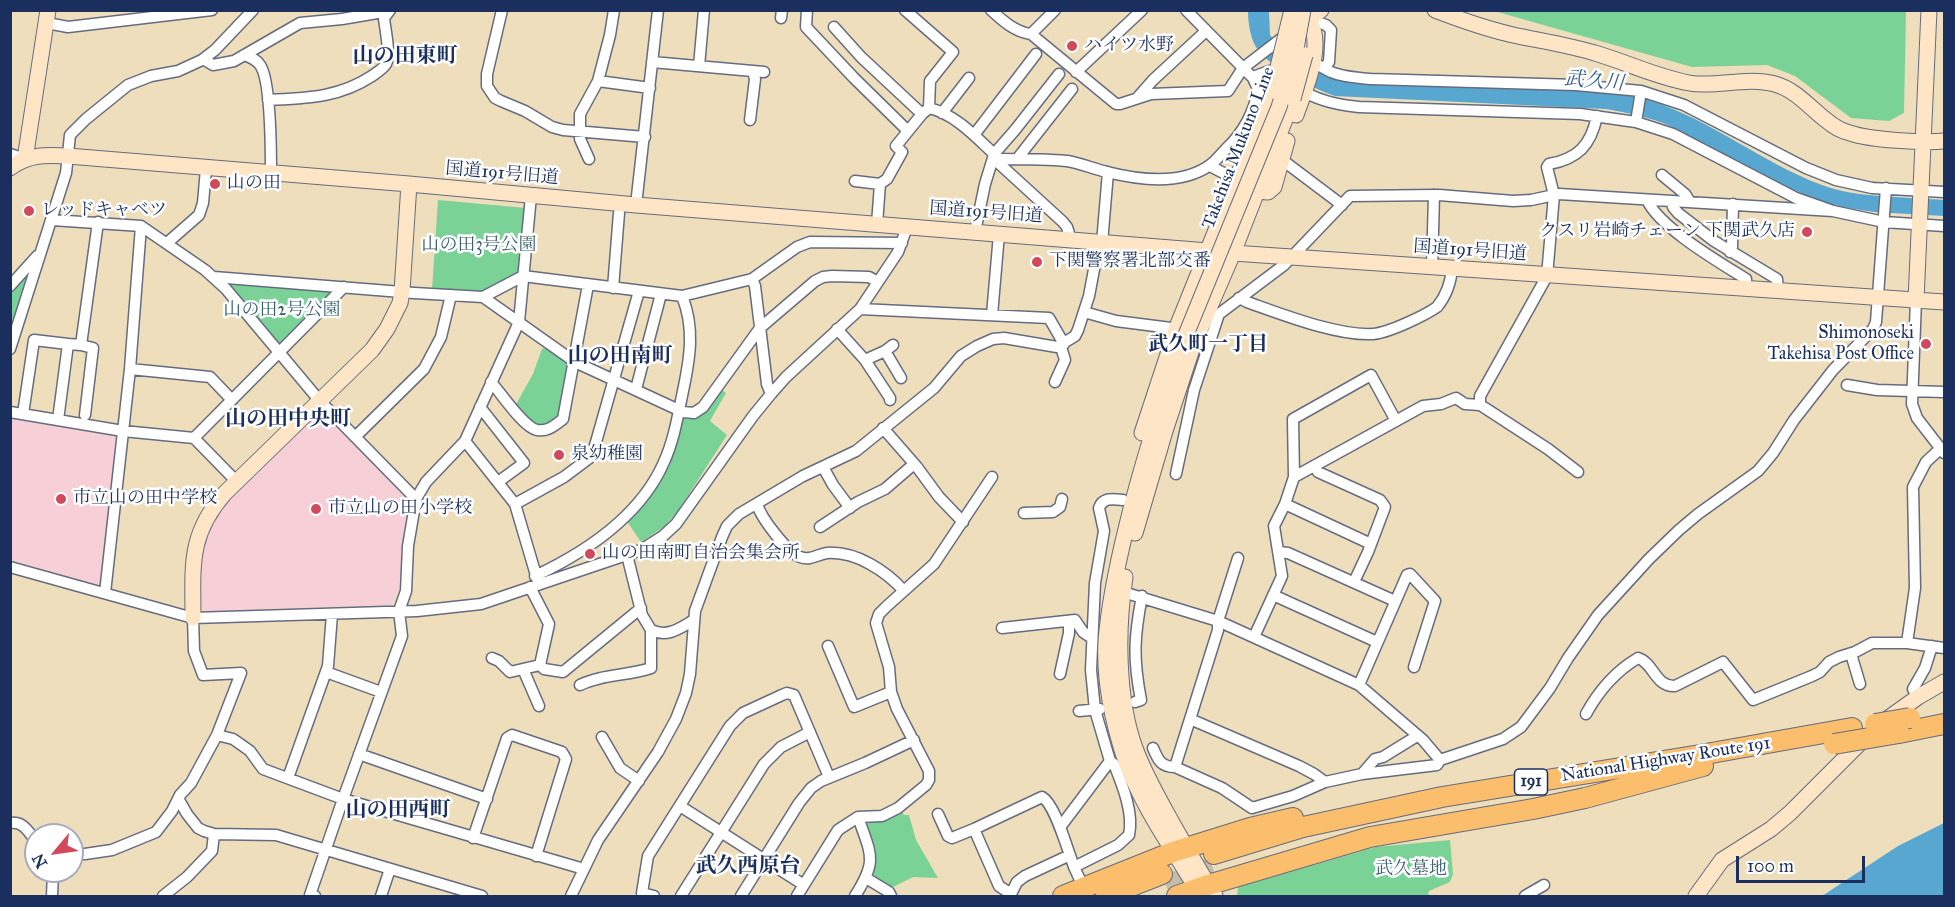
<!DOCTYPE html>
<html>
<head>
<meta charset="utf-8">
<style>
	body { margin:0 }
	#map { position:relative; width:1955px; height:907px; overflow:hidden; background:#eedebc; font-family:"IM FELL Great Primer",serif }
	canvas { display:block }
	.frame { position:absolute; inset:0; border:12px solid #1b2f5e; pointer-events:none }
	.north { position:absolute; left:24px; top:823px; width:60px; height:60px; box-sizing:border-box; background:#fff; border:2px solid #a4acbf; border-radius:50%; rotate:241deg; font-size:16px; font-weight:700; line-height:24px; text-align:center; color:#1b2f5e }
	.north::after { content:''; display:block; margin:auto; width:21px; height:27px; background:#d1495b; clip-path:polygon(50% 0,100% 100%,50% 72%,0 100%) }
	.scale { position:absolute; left:1736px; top:856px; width:129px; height:27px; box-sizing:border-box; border:3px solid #1b2f5e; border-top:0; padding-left:8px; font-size:18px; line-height:21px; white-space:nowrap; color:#1b2f5e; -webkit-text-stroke:4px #fff; paint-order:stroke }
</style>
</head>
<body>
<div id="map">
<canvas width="1955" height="907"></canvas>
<div class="frame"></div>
<div class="north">N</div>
<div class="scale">100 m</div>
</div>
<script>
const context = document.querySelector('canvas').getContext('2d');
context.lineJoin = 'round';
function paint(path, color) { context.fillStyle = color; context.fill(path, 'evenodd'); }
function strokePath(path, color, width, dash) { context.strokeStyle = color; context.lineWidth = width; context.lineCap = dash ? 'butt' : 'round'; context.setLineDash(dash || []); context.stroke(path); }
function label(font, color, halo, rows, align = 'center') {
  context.font = font + ' "IM FELL Great Primer","Noto Serif JP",serif'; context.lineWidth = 5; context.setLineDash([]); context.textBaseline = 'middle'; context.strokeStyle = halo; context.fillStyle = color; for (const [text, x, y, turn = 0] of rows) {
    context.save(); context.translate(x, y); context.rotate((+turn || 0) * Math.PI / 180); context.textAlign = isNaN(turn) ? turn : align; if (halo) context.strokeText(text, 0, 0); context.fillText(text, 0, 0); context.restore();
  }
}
const built = new Path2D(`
	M323 411 410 499 403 538V570L398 590 391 605 206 611 200 606 202 553 210 526 230 500 281 447 318 413Z
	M10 417 117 434 119 437 103 582 98 585 11 560Z`);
const green = new Path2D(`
	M1494 11H1906L1904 113 1889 121 1851 118 1795 76 1767 65 1692 67Z
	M438 200 526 208 520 272 480 294 432 290Z
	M30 270 11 339V292Z
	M232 282 330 290 333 294 282 344 277 343 230 286Z
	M546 348 570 365 561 417C535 432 534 426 515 406L533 374 542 349Z
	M720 388 726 393 710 421 727 435 678 511 665 526 641 542 626 520 671 456 683 418Z
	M899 811 905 815H909L916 840 938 878 913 877 891 888 875 879 866 826 870 819Z
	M1450 840 1453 874 1450 882 1429 891 1428 896H1237L1238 887 1376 847Z`);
const water = new Path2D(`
	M1248 11H1269L1270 35 1277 44 1344 80 1360 84C1414 85 1469 87 1524 88 1566 89 1610 88 1651 101 1712 120 1762 163 1822 185 1855 198 1909 197 1944 200V216L1874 212 1842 207 1815 199 1785 186 1670 126C1649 117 1628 113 1606 109L1335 96C1314 89 1267 66 1256 47 1250 37 1248 22 1248 11Z
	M1944 823V896H1822L1898 846Z`);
const highwayTunnel = new Path2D(`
	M1166 885 1219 865`);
const street = new Path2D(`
	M502 10 487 74V86L495 98 501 101 525 111 552 127 563 130 645 137
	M807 10 806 27 854 78 908 131
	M905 10 953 52 930 81 929 108
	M991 10C1003 21 1015 32 1031 34L1116 104H1120L1151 94 1228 91 1243 68 1286 35
	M781 18 782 10
	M1307 18 1326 25 1331 30 1329 62 1325 67
	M47 23 68 27 212 10
	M834 27 861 57 922 114
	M1031 34 1055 10
	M244 55C250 57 256 59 260 65 271 80 271 153 271 174
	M203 59 213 65 234 61 300 23 342 19 389 11
	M652 62 764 72
	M1313 63C1319 65 1325 69 1331 72 1343 77 1358 78 1371 79L1576 85 1641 91 1684 105 1806 168 1836 180 1872 188 1944 192
	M699 66 704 10
	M1076 72 1142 10
	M1253 77 1269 71 1280 75
	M598 81 650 88
	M1300 89C1317 101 1339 105 1359 107L1580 114 1636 122 1673 134 1796 198 1833 211 1884 222 1944 226
	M1138 97 1153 80 1206 31
	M268 100C307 98 338 98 372 76 376 73 383 69 386 64 391 54 385 29 384 18L390 10
	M929 108C955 114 976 137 994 154L993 158 1063 222 1067 227 1071 240
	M942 113 969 78
	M750 120 755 79 753 72
	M1636 122 1641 91
	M974 135 1036 54
	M10 154 25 159
	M994 154 1015 130 1059 74
	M589 159 580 139V114L598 81 610 35 614 10
	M1017 159 1072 89
	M1281 159 1342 205
	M997 161 1002 159C1023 159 1045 159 1067 161 1080 163 1094 169 1107 172 1139 180 1181 186 1210 165 1216 161 1221 154 1226 149 1243 133 1255 111 1258 89L1253 78 1186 10
	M1210 166 1237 180
	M1662 175 1685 194 1690 202
	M855 181 880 184
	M1647 200C1660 228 1719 262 1746 279V289
	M1671 201 1673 207 1678 213 1714 241 1777 279 1778 291
	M636 205 658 10
	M52 220 141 226 205 270 226 289 319 400 416 499
	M877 224 880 184 887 179 902 152 896 146 922 114 929 108
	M975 232 985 184 993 158
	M167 243 199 215 203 203 206 169
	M1102 243 1108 172
	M1730 252 1732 247 1733 204
	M1432 268 1434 195
	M214 277 414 293 483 297 523 276 682 296 752 279 797 247 810 242 902 243
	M752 279 755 286 767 384 771 394
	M10 286 37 256
	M613 288 619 213
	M483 297 575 362 683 412 694 413 703 407 760 328 815 281 823 277 832 276 869 277 878 282
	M1239 298 1247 302C1281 314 1337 336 1373 334 1388 333 1424 316 1437 307 1446 296 1451 282 1452 268
	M1916 300 1912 404 1917 418 1944 453
	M860 309 1049 318 1064 344
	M1084 312 1116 321 1171 328
	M992 315 999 234
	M837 329 865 360 890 398V400
	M68 344 81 345 98 222
	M81 345 93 348 85 415
	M10 349 66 173 70 135 86 119 128 85 151 76 178 71 202 60 215 50 253 10
	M885 351 901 378
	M865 360 885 351 893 345
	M130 369 210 377 232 400
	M491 382C501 393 523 427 537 430 548 432 555 425 563 419L588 285
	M1055 382 1065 360 1061 347
	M1847 385 1877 390 1944 392
	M636 389 661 294
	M1480 405V396L1547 276 1554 195 1547 167 1549 164C1578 159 1591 145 1597 116
	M480 407 524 463 498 482
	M10 412 123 431 194 438 344 287
	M23 414 34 340 68 344 58 420
	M883 428 917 467 939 497 963 522
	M355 437 424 369 441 337 451 295
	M194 438 237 482
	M465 441 515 504 538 582
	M823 467 833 485 850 508
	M1315 467 1318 472 1380 500 1385 507 1368 552 1354 582
	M1176 474 1194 390 1219 314 1284 265 1350 196 1439 195 1513 201 1531 200 1559 194 1833 211
	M1294 477 1293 419 1371 375 1396 421
	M515 504 564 477 592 456 639 291
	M757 504C761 518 787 552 800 557 811 561 818 554 827 553 856 551 886 571 904 591
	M1285 504 1371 544
	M1024 513 1053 512 1060 507 1062 499
	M820 527 858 502 885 489 914 464
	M1279 552 1288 553 1395 601
	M627 555 642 615 651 630C668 638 680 628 694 620
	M10 567 193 618 417 611 481 604 641 550 663 536 676 524 753 416 771 394 786 377 860 309 898 252 907 227
	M535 576C586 552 641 515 664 462 674 440 678 415 683 391 690 358 695 328 682 296
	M530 587 549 624 540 665 544 669 563 672 641 608
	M1123 592 1218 621 1359 685 1423 740 1440 760
	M105 593 130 369 141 226
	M1273 595 1377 642
	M1002 628 1075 620 1083 632 1092 638
	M1254 637 1282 576 1274 526 1285 504 1294 477 1423 406 1441 404 1456 398 1465 404 1480 405 1485 408 1548 449 1578 472
	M1907 643 1915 588 1913 487 1926 462 1941 448
	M828 646 854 707 891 692
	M1851 654 1860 684
	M492 658 499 661 510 672 540 665
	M523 669 539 706
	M326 672 381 692
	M1060 674 1069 633V621
	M580 685C602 674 628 676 651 668V630
	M1359 685 1407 575 1410 574 1435 601 1414 667
	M1918 697 1913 689 1925 668 1932 646
	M1135 702 1141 700C1133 659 1134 637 1142 596
	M1079 711 1100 709
	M1586 714C1598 692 1616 671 1638 658 1654 663 1655 687 1675 686L1723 662 1753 700 1812 676 1820 672 1829 662 1839 657 1855 652 1872 643H1907L1944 648
	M1190 719 1299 766 1314 774 1325 782 1362 774 1375 759 1383 757 1417 736
	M217 735 233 739 243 746 250 751 263 769 343 799 584 869
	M602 737 620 768 639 781
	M1153 748C1158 760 1161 767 1175 767L1222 788 1252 808 1293 796 1325 782
	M359 754 487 799
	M1175 767 1218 630V621L1238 558
	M1362 774 1437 765 1440 760 1503 739 1521 727 1550 688 1568 658 1598 615 1649 559 1679 530 1698 514 1758 471 1773 453 1794 420 1833 370 1873 329 1876 322 1886 188
	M288 778 328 666 332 614
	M179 800 187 814 198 828 204 831 214 834 276 835 482 896
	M680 806 804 885
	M938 814 948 836 952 838 974 829
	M10 823C24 821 28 832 36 841
	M1061 826 1110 761 1095 710 1091 670 1095 583 1104 531 1099 508C1103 497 1113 499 1123 500
	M473 838 507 738 512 735 562 752 566 759 536 856
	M72 854H85L112 850 156 832 172 811 180 795 191 783 217 735 241 673 203 675 194 651 193 618
	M1070 855 1025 876 1017 882 1011 894 999 886 974 829 1042 797C1056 805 1068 853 1075 869 1078 876 1082 883 1085 891
	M1074 867 1118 845 1129 835C1134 813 1122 784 1114 764L1110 761
	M866 878 889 892 891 896
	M52 896 53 871
	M163 896 187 877 212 851 214 834
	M315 896 310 895 343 799 402 636 399 611 406 591 408 546 416 499 426 482 465 441 519 322 531 196
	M381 896 390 869
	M571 896 598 840 658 752 676 719 686 693 690 674 695 611 722 537 727 526 739 514 803 476 856 451 934 388 961 356 977 346 993 339 1004 338 1057 347 1075 336 1078 330 1089 296 1099 243
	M654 896 642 893 648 856 730 726 743 713 782 695 787 693 794 695 829 777
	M681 896 764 764 781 747 810 732
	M741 896 799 803 811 788 821 781 865 763 914 740
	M797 896 838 830 858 817 882 816 898 808 926 785 929 780V771L897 709 891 692 889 667 876 623 879 614 887 606 934 564 992 477
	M855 896C878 860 871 855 858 817
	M1525 896 1544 885`);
const secondary = new Path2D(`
	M1435 10C1461 20 1487 29 1513 35 1541 41 1570 45 1598 54 1628 63 1657 77 1689 83 1717 88 1746 76 1775 84 1796 90 1809 107 1826 120 1833 126 1841 131 1850 133 1869 140 1924 143 1944 141
	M1296 115C1305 89 1326 44 1308 19L1321 10
	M25 159 48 10
	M10 168C29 154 46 155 68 156L409 184 636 205 1233 253 1944 302
	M1258 191 1268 192 1274 187 1287 141
	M1916 300 1929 10
	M1183 342C1161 404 1141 466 1126 529 1117 566 1109 603 1106 641 1104 678 1112 718 1123 753 1140 805 1174 850 1201 896
	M1142 433 1177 327 1272 91
	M1135 533 1165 431 1193 346 1233 253 1293 99
	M1125 577C1117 629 1117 699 1135 748 1143 770 1154 790 1165 810 1181 839 1198 868 1215 896
	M193 618C193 566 188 535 225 493L372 350 387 329 400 303 402 291 409 184
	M1883 722 1918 697 1944 682
	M1696 896 1722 860 1771 829 1790 813 1865 738`);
const highway = new Path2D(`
	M1899 733 1944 724
	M1214 854 1303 827 1442 797 1700 755 1852 728
	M1063 896 1173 852 1250 828 1293 818
	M1106 896 1162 874
	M1177 896 1208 885 1370 837 1533 809 1585 798 1703 766`);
const secondaryBridge = new Path2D(`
	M1272 91 1292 10
	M1293 99 1305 55
	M1183 342 1279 107 1295 54 1303 10`);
const highwayBridge = new Path2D(`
	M1875 724 1910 718
	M1834 744 1899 733`);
const markers = [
	[1072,46,6,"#d1495b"],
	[215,184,6,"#d1495b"],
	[29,211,6,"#d1495b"],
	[1807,232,6,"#d1495b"],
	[1037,262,6,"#d1495b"],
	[1926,344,6,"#d1495b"],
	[559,455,6,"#d1495b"],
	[61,499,6,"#d1495b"],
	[316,509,6,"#d1495b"],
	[590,554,6,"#d1495b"]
];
const shields = [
	[1531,782,33]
];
const shieldNames = [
	["191",1531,782]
];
const poiNames = [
	["ハイツ水野",1084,46],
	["山の田",227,184],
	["レッドキャベツ",41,211],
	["クスリ岩崎チェーン 下関武久店",1795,232,"right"],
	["下関警察署北部交番",1049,262],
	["Shimonoseki",1914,334,"right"],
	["Takehisa Post Office",1914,355,"right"],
	["泉幼稚園",571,455],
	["市立山の田中学校",73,499],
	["市立山の田小学校",328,509],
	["山の田南町自治会集会所",602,554]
];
const streetNames = [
	["Takehisa Mukuno Line",1239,148,-69],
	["国道191号旧道",502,174,5],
	["国道191号旧道",986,213,4],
	["国道191号旧道",1470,251,4],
	["National Highway Route 191",1666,760,-9]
];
const parkNames = [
	["山の田3号公園",479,246],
	["山の田2号公園",282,311],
	["武久墓地",1411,870]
];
const waterNames = [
	["武久川",1594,82,5]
];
const neighbourhoodNames = [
	["武久町一丁目",1208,345]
];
const quarterNames = [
	["山の田東町",405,57],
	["山の田南町",620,357],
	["山の田中央町",288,420],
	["山の田西町",398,811],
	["武久西原台",748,867]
];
paint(built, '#f6cfd7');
paint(green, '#7bd297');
paint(water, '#57a7d1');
strokePath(highwayTunnel, '#c4bba9', 20, [20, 10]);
strokePath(street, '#656c7f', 13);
strokePath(secondary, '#656c7f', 17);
strokePath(highway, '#656c7f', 22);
strokePath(street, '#fff', 10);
strokePath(secondary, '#fde5c5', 15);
strokePath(highway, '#fabe6d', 20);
strokePath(secondaryBridge, '#656c7f', 17, []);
strokePath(highwayBridge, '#656c7f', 22, []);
strokePath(secondaryBridge, '#fde5c5', 15);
strokePath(highwayBridge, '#fabe6d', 20);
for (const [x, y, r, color] of markers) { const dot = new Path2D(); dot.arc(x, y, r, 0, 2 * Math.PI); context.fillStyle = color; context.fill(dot); strokePath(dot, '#fff', 2); }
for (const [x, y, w] of shields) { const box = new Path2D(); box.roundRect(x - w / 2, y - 13, w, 26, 4.5); context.fillStyle = '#fff'; context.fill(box); strokePath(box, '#1b2f5e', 1.5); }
label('bold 16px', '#1b2f5e', null, shieldNames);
label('18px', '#1b2f5e', '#fff', poiNames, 'left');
label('18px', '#1b2f5e', '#fff', streetNames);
label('18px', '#38606f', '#fff', parkNames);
label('italic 20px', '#335f8c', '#fff', waterNames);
label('bold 20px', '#1b2f5e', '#fff', neighbourhoodNames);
label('bold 21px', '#1b2f5e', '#fff', quarterNames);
</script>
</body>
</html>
